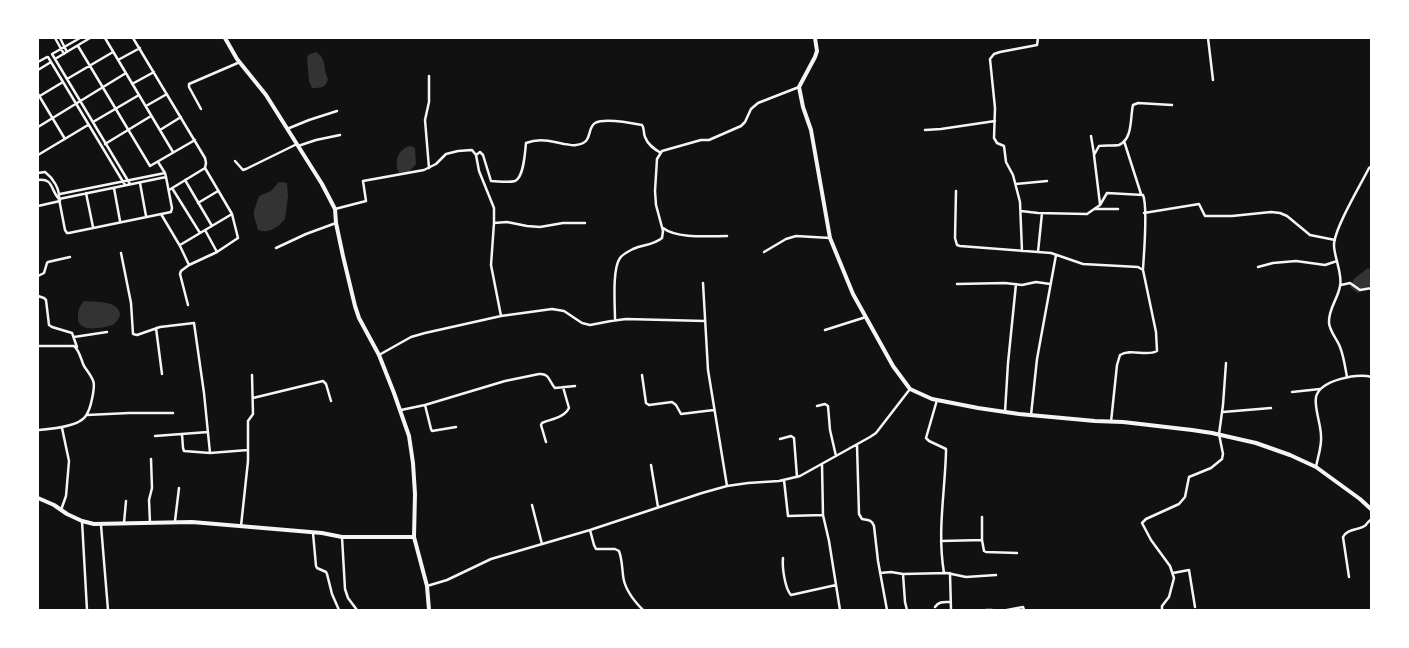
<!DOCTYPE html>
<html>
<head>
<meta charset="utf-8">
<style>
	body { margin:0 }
	#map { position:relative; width:1409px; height:648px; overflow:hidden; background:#111; font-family:"Asap Condensed",sans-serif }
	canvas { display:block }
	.frame { position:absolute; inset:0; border:39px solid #fff; pointer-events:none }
</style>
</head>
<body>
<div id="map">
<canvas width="1409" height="648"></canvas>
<div class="frame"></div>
</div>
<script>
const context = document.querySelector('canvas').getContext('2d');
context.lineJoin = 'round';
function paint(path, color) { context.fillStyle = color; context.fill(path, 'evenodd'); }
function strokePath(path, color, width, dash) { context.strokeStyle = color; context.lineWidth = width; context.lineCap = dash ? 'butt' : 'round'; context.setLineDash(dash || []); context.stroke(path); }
const water = new Path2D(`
	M316 52C328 60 322 67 328 79 326 88 321 88 312 88L309 81 307 58 308 55Z
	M410 146 415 148 416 164 409 172 399 173C394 162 397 150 410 146Z
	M279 182 287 183 288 196 285 219C279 227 268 234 258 230L254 216V211L259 196 271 191Z
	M1368 268 1371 270V286L1358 293 1350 287 1354 279Z
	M84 301C94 302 120 300 120 315 119 319 116 322 113 325 102 328 76 334 78 316 78 309 80 306 84 301Z`);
const minor = new Path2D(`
	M55 38 64 54
	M60 38 67 52
	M105 38 173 152
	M133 38 205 158 206 163 205 168
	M1208 38 1213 80
	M78 46 150 166 195 140
	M52 54 130 184
	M52 54 80 38
	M48 57 125 185
	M55 59 90 38
	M118 60 140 48
	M38 62 47 57
	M38 70 51 62
	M429 76V102L425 120 429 168
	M67 79 113 52
	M132 84 154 72
	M38 94 65 139
	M38 97 63 82
	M146 106 167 94
	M201 109 189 87V84L240 62
	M93 122 139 95
	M38 127 126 73
	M287 129 309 120 337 111
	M160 130 181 117
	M925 130 941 129 995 121
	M1091 136 1094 154
	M1124 141 1141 194
	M105 144 151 116
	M298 146 316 140 340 135
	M38 155 88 125
	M476 155 480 152 483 155 491 181C498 181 508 183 515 181 524 177 525 152 526 143 539 138 551 141 564 144 568 144 572 146 576 145 594 143 586 129 595 123 604 118 632 123 642 125 645 129 643 133 645 137 648 145 654 149 661 153
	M235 161 243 170 246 169 297 144
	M158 162 165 173
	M38 173 45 172C53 178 60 189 59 199L65 230 67 233H69L171 212 172 208 166 177
	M38 180C54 178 50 190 59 199
	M185 180 212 226
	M140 183 146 216
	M1016 184 1047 181
	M114 188 120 221
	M172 188 200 233
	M956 191 955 238 957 245 960 246 1051 253 1083 264 1138 267 1143 270 1156 332 1157 351C1146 357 1131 348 1120 355L1117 365 1111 422
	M86 193 93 227
	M59 199 166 177 165 173 60 194
	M198 203 218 191
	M1100 204 1094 155 1099 146C1105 145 1113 146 1119 145 1133 139 1130 118 1133 105L1138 103 1172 105
	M38 206 60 201
	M335 209 366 201 363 181 424 170 436 164 446 154 458 151 472 150 476 155 479 171 494 208V223L491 265 501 316
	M1095 209H1118
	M1021 211 1038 213 1087 214 1100 205 1107 193 1143 195C1148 207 1144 253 1143 269
	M1144 213 1199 204 1205 216H1232L1271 212 1280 213 1287 216 1310 235 1335 240
	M161 214 180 246 189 265 217 252 238 238 232 214 205 168 169 190
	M494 223 507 222 527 226 540 227 563 223H585
	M663 228C677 239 710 236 727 236
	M205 230 217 252
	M180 245 232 214
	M276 248 306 234 336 223
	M1022 251 1020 202 1013 175 1006 162 1004 146 997 143 994 138 995 108 990 59 994 54 1000 52 1037 45 1038 38
	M764 252 786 239 796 236 830 238
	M1038 252 1042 213
	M121 253 131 303 133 334 137 335 160 327 194 323 204 393 210 453 248 450
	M1258 267 1273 263 1296 261 1325 265 1337 261
	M38 276 44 273 47 263 48 262 70 257
	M703 283 708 370 727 486
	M957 284 1005 283 1022 285 1036 282 1050 284
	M1341 285 1350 283 1360 290 1372 288
	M38 296 44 298 46 300 49 325 52 327 72 333 77 347
	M188 305 180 274 181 271 189 265
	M615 320C615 305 612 269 620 258 623 254 629 251 633 249 644 244 652 246 662 238L663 231 656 205 655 191 657 159 662 151 701 140H709L741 126 745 122 751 109 758 103 799 87
	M156 328 162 374
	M825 330 866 317
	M74 337 107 332
	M38 346H74C80 351 81 360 84 366 94 381 96 380 92 399 91 404 89 412 85 417 77 427 50 429 38 430
	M379 355 411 337 425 333 501 316 552 309 564 311 582 323 590 325 611 321 626 319 705 321
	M642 375 646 403 649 405 672 402 676 405 681 414 714 410
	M1347 377C1345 367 1344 357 1340 347 1337 339 1330 332 1329 323 1328 309 1338 299 1340 286 1343 275 1334 257 1334 245 1334 229 1361 184 1369 168L1372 166
	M1292 392 1320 389
	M253 398 323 381 326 384 331 401
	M937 400 926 438 929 441 946 449V452C945 492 937 532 944 573
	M425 405 505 381 539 374C550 373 549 382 555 388L575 386
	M817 406 825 404 828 406 830 430 836 456
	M401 410 425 405 431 429 432 431 456 427
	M1005 412 1008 363 1016 284
	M1223 412 1271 408
	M87 415 129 413H173
	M1031 415 1037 359 1056 255
	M182 434 183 448 184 451 210 453
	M155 436 208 432
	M780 439 791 436 794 438 797 477
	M546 442 541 425 542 423C551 419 564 418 569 408L563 387
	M857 445 859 514 862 519C869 520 872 520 874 526L878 561 887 610
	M822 464 823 515 829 541 840 610
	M651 465 658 507
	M1316 467C1318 456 1322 446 1321 436 1321 424 1314 408 1316 397 1320 380 1357 373 1372 377
	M784 480 788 516 823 515
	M532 505 542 544
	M61 510 66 496 69 461 62 428
	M982 517V540
	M82 521 87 610
	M175 521 179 488
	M124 523 126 501
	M150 523 149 500 152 488 151 459
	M101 525 108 610
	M241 526 248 461V421L253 414 252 375
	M590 530 594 545 596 549H615L619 551C622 559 622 567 623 575 624 589 634 601 643 610
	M313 533 316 566 317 568 326 572 327 574 332 594 339 610
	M342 537 345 589 348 598 357 610
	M941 541 982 540 984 551 986 552 1017 553
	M783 558C782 567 785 589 791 595L836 585
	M880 573 891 572 903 574 947 573 966 577 996 575
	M950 573 951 610
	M1173 573 1189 570 1195 607
	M903 574 905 602 907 610
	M1349 577 1343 537C1348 528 1358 531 1366 525 1366 524 1371 519 1372 519
	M427 586 447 580 491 559 590 530 702 493 727 486 748 483 779 481 800 476 870 437 876 433 910 389
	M935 607C939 601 944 602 950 602
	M986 610H992
	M1007 610 1023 607 1024 610
	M1162 610V606L1169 597 1174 578 1170 566 1151 540 1142 523 1146 519 1179 504 1185 497 1189 477 1211 468 1222 459 1223 454 1219 434 1223 405 1226 363`);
const tertiary = new Path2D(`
	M225 38 237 59 266 95 283 122 322 184 335 209 336 223 343 256 355 306 359 318 379 355 394 393 409 436 413 463 415 494 414 537 427 586 429 610
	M815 38 817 51 815 57 799 87 803 107 811 130 830 238 853 294 893 366 910 389 932 399 978 408 1019 414 1095 421 1123 422 1192 430 1212 433 1256 443 1290 455 1316 467 1360 499 1372 510
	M38 498 54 505 67 514 82 521 94 524 192 522 322 533 342 537H414`);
paint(water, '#333');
strokePath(minor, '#f5f5f5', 2.5);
strokePath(tertiary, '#f5f5f5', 4);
</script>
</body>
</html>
